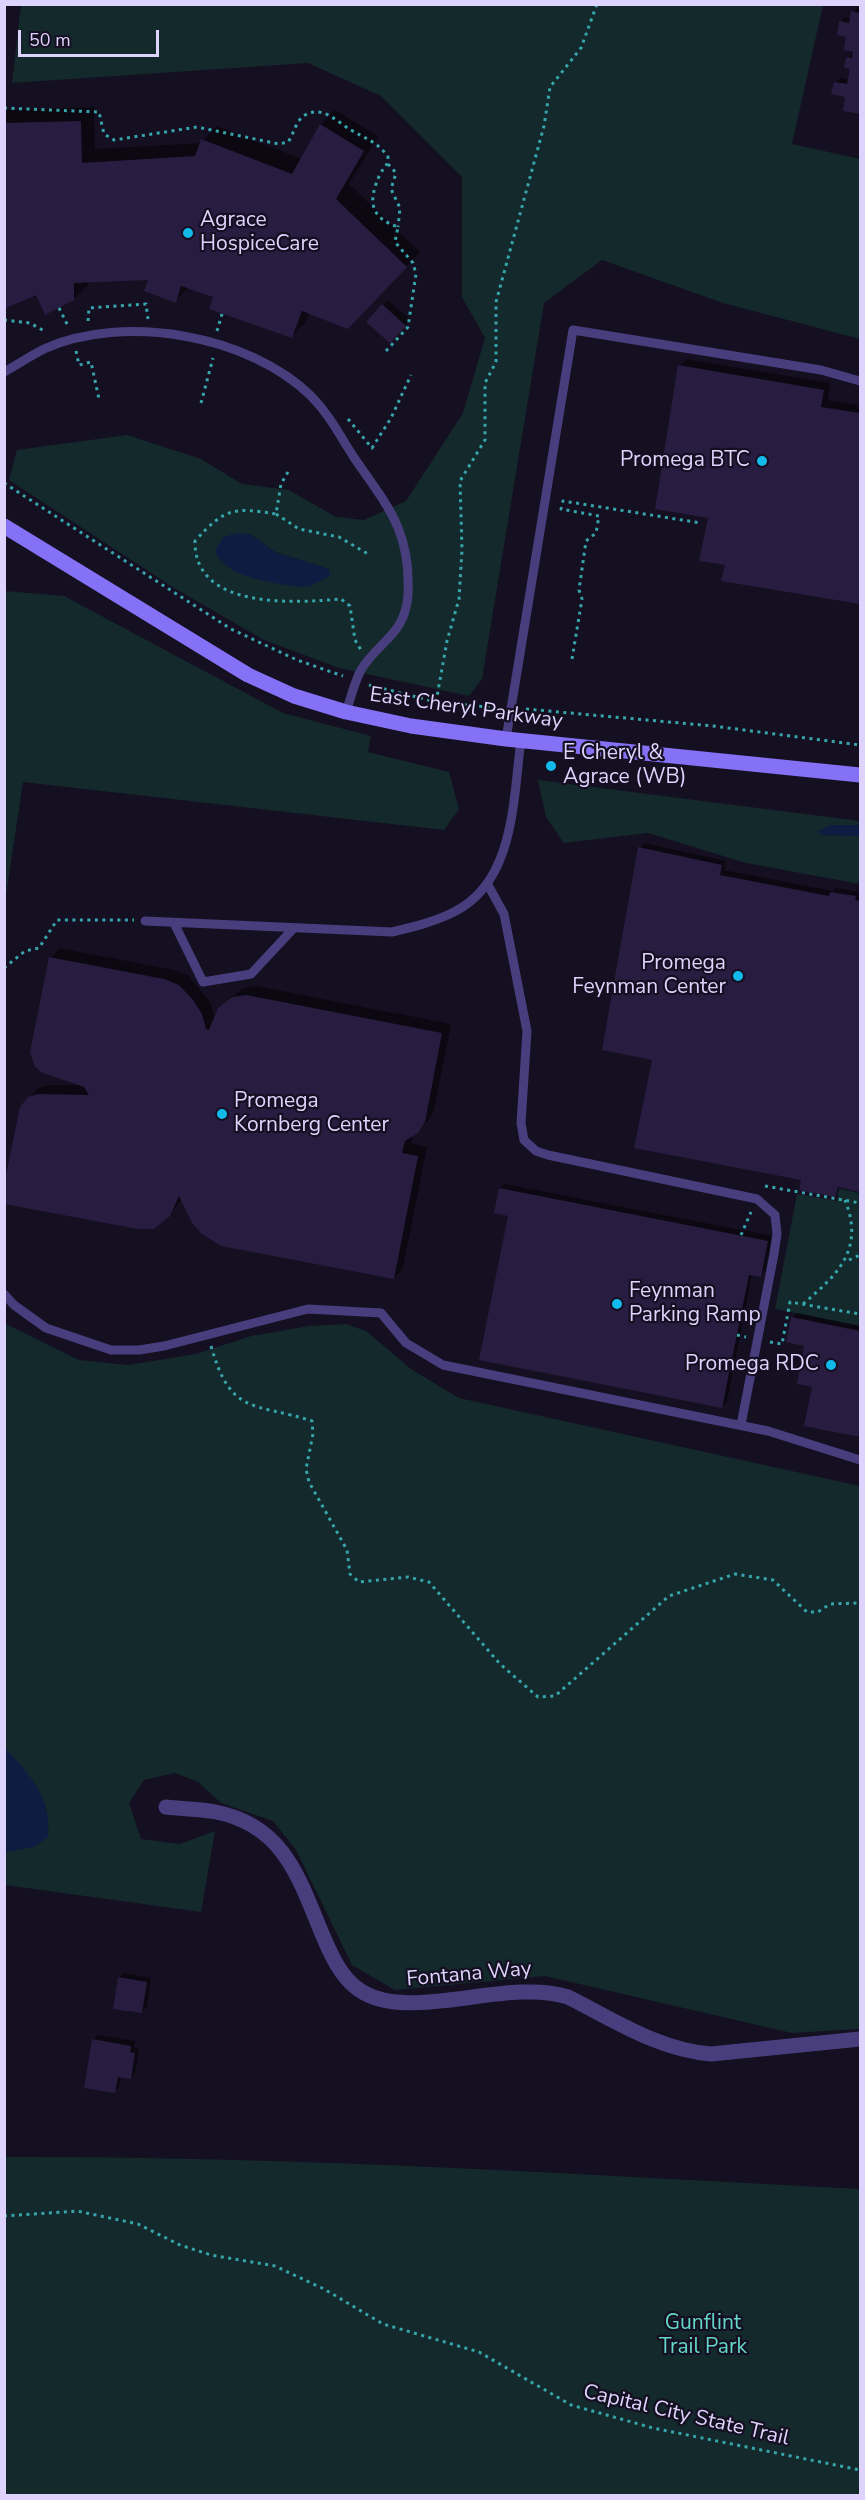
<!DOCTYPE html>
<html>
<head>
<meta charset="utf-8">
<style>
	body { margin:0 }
	#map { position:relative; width:865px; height:2500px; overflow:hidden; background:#150f22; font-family:"Nunito Sans",sans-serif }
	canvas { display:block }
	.frame { position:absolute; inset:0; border:6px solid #ddd3fc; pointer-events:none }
	.scale { position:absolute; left:18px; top:30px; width:141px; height:27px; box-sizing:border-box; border:3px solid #ddd3fc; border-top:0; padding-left:8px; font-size:18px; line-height:21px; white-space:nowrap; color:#ddd3fc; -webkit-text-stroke:4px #150f22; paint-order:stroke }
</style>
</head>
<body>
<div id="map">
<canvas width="865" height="2500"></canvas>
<div class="frame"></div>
<div class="scale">50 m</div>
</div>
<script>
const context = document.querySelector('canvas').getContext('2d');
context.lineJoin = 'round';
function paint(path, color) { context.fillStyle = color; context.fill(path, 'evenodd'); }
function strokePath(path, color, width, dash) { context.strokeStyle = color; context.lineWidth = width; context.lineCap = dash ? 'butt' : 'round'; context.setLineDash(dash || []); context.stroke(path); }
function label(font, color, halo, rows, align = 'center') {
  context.font = font + ' "Nunito Sans",sans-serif'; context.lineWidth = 4.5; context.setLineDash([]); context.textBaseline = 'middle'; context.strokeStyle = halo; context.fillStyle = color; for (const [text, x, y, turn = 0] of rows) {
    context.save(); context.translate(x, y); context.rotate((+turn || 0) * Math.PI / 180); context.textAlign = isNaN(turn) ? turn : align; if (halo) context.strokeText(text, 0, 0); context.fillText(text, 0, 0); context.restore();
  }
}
const green = new Path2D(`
	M21 5H823L792 144 860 159V339L723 303 602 260 544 303 482 679 469 696 339 668 264 640 174 588 9 480 17 450 127 435 201 459 242 484 289 490 336 517 364 520 406 501 463 413 485 338 462 297V177L381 96 308 63 12 83ZM250 534 275 552 328 569 285 585Z
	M5 591 64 596 283 713 371 736 368 752 449 772 459 809 444 830 23 782 5 902Z
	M538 780 860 821V825H832L823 835 860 836V884L746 863 648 833 564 843 546 817Z
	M839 1189 860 1193V1326L775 1309 797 1194 837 1201Z
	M4 1323 79 1360 128 1365 196 1354 251 1336 309 1326 346 1324 366 1331 411 1369 459 1398 860 1486V2029L792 2033 545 1976 395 1990 352 1965 296 1850 273 1821 221 1803 198 1782 175 1773 144 1780 129 1803 141 1839 180 1844 215 1831 201 1912 5 1885Z
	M5 2157C290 2156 575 2174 860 2189V2495H5Z`);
const water = new Path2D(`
	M238 533 250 534 275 552 329 569 330 576 310 586 301 587C274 583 226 579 215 551L223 537Z
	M832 825H860V836L822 835 818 831Z
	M4 1747C30 1774 52 1798 48 1837L34 1847 6 1852Z`);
const shadow = new Path2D(`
	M857 7 860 8V113L844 109 847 96 835 83 840 78 850 80 852 68 848 58 855 51 841 22 845 17 851 19Z
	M94 107 95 149 201 143 216 126 302 159 321 124 335 110 378 136 349 184 420 252 362 313H309L306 322 292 336 215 296 189 287 175 301 150 278 88 281V285L73 299 37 293 4 308V110Z
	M388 300 410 320 390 341 368 322Z
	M687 359 830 383 828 400 860 405V603L722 579 727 564 710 516 679 366Z
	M645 843 726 861 724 870 833 891 836 888 860 892V1191L840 1186 835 1195 803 1179 653 1059 640 848Z
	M60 948 174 970 189 976 211 1003 215 1019 219 1008 230 998 243 988 256 986 451 1024 434 1110 428 1121 413 1134 411 1143 427 1147 403 1268 394 1278 182 1199 169 1215 29 1098 40 1087 49 1085H81L50 958Z
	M505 1184 772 1236 765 1270 760 1275 752 1274 727 1402 722 1406 510 1215 500 1188Z
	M797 1313 860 1326V1435L806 1425 813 1385 806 1344 793 1318Z
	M124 1973 151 1978 147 2007 142 2012 119 1978Z
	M98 2035 135 2041 134 2048 139 2049 135 2073 131 2078 121 2076 119 2087 114 2091 93 2040Z`);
const building = new Path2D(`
	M851 11 860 13V114L843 111 845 97 831 94 834 82 847 84 850 69 844 68 846 57 852 58 853 52 844 50 846 37 837 35 839 21 849 23Z
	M81 121 82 163 195 156 201 139 292 174 320 124 364 151 336 199 407 267 348 329 302 311 292 338 209 309 213 297 181 286 176 303 144 291 148 280 74 283V300L45 315 36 295 4 309V123Z
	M382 304 406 326 390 343 366 322Z
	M678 365 824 390 821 407 860 413V604L721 581 725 565 699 561 708 518 655 509Z
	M638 847 722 865 720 875 829 896 830 892 856 896 855 900 860 901V1192L838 1187 835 1197 799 1190 801 1180 634 1148 652 1060 602 1050Z
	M49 957 164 979 179 985 193 1000 202 1014 206 1029 209 1030 218 1008 232 997 246 995 442 1033 425 1122 418 1133 405 1141 402 1153 418 1156 394 1279 221 1246 202 1234 192 1223 179 1196 170 1216 154 1229H138L4 1204V1185L20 1107 28 1097 38 1094 89 1095 84 1087 41 1072 35 1067 30 1052Z
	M499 1188 768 1241 761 1277 749 1275 722 1408 479 1360 508 1216 494 1213Z
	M791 1317 860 1331V1437L804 1426 812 1387 797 1384 804 1346 786 1342Z
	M118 1977 147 1982 142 2013 113 2009Z
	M92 2039 131 2046 130 2052 135 2053 131 2079 118 2077 115 2093 84 2088Z`);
const path = new Path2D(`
	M4 108 99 112 104 134 114 140 197 127 279 144 288 142C294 134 296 120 305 115 323 105 337 122 351 130 366 139 378 142 388 157 388 166 384 167 380 174 368 201 369 217 398 227L395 242 413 263 416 274 408 327 385 352
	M388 164 396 173 391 189 400 208 398 227
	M59 308 69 328
	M4 320 30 323 46 332
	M88 321 89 308 146 304 148 319
	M217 331 222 314
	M76 351 79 365 91 362 99 399
	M201 403 213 358
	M348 419 372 448 391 418 411 375
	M288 472 281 484 276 514C233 507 225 508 195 541 194 610 294 603 341 599L350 606 355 640 361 650
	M4 483 231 629 297 660 343 676
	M276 514 299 529 339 537 368 554
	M572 659 582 599 579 590 586 541 596 533 599 516 561 509 563 501 701 523
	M369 685 436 702 498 708
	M436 702 447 641 459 599 462 550 460 481 485 440V383L496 362V302L544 126 550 87 581 48 597 4
	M526 709 713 726 860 745
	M4 968 25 951 39 948 57 920H134
	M765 1186 860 1203
	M741 1235 751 1212
	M849 1260 860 1255
	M803 1304C837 1275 865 1250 845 1200
	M737 1335 746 1337
	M770 1342 782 1344 790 1302 860 1314
	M211 1346C231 1416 253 1402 312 1421L313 1434 306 1469 309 1482 347 1550 350 1574 359 1582 408 1577 429 1582 500 1664 538 1697 555 1696 669 1596 735 1574 773 1580 807 1612H818L830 1604 860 1603
	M4 2216 77 2211 138 2224 180 2245 211 2255 275 2266 324 2289 383 2324 479 2352 571 2405 653 2428 860 2470`);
const lane = new Path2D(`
	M4 372C17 365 30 356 44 349 124 313 249 335 311 396 330 415 341 438 355 459 389 508 411 532 408 595 405 636 378 641 361 670 354 683 351 698 346 712
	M506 739 573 330 821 370 860 381
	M488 885 504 914 527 1031 521 1123 524 1140 536 1151 548 1155 757 1199 775 1215 777 1234 774 1254 741 1425
	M145 921 392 932C413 927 434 922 454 912 515 882 513 799 521 740
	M174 923 203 982 251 974 293 929
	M4 1294 14 1305 46 1328 111 1350H139L164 1346 308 1309 381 1313 406 1343 443 1365 768 1431 860 1460`);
const street = new Path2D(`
	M166 1807C183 1809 200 1809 216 1812 285 1826 299 1879 323 1936 331 1955 341 1977 358 1989 407 2025 505 1977 568 1997 614 2020 659 2050 711 2054L860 2039`);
const secondary = new Path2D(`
	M4 526 248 675 294 696 346 712 411 726 506 739 860 775`);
const markers = [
	[188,233,6,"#11baea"],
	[762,461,6,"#11baea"],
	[551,766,6,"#11baea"],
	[738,976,6,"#11baea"],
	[222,1114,6,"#11baea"],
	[617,1304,6,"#11baea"],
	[831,1365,6,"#11baea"]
];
const poiNames = [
	["Agrace",200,221],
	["HospiceCare",200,245],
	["Promega BTC",750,461,"right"],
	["E Cheryl &",563,754],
	["Agrace (WB)",563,778],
	["Promega",726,964,"right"],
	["Feynman Center",726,988,"right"],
	["Promega",234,1102],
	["Kornberg Center",234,1126],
	["Feynman",629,1292],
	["Parking Ramp",629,1316],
	["Promega RDC",819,1365,"right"]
];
const streetNames = [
	["East Cheryl Parkway",466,709,8],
	["Fontana Way",469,1975,-5],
	["Capital City State Trail",686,2416,13]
];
const parkNames = [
	["Gunflint",703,2324],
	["Trail Park",703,2348]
];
paint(green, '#13292b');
paint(water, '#0f1c41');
paint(shadow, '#0007');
paint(building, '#281d41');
strokePath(path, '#37a5ac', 3, [3, 4.5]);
strokePath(lane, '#483e7d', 9);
strokePath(street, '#483e7d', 15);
strokePath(secondary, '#8471f5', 15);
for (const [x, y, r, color] of markers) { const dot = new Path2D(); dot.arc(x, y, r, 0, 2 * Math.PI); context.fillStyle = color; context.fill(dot); strokePath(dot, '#150f22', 2); }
label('21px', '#ddd3fc', '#150f22', poiNames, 'left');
label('21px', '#ddd3fc', '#150f22', streetNames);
label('21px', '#64d7c8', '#150f22', parkNames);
</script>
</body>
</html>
